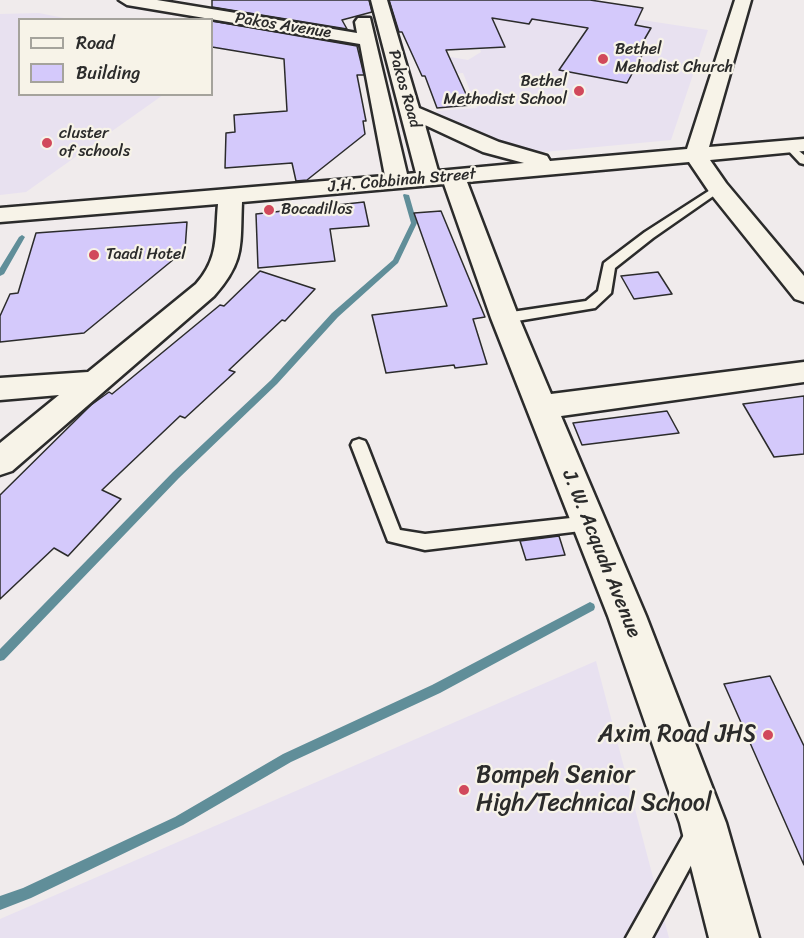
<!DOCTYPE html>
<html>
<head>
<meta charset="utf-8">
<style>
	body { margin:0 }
	#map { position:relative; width:804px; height:938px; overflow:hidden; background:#f0ebec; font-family:Sriracha,sans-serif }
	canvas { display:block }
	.legend { position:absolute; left:18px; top:18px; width:195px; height:78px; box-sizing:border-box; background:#f7f3e8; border:2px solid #a5a39c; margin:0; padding:8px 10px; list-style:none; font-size:18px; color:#2b2b2b }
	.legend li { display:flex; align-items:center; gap:12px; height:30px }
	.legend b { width:30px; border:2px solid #a5a39c }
</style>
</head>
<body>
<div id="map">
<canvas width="804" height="938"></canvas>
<ul class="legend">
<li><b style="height:8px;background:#f7f3e8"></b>Road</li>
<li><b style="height:16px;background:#d4c9fb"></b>Building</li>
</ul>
</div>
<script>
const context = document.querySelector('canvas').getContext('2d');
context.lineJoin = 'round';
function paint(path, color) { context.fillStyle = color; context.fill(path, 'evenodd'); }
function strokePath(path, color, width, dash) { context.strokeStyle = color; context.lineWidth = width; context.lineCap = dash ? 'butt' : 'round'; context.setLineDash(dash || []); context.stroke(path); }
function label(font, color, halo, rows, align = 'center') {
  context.font = font + ' Sriracha,sans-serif'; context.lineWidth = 4.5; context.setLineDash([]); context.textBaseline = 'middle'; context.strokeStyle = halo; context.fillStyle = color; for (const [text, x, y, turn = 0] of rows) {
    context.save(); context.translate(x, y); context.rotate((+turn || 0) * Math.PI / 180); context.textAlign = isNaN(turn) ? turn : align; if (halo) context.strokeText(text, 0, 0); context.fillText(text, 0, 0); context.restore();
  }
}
const built = new Path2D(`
	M510 0 708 30 671 140 534 153 450 128 436 111 477 108 463 73 444 74 433 54 468 60 481 52 469 19Z
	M39 13 69 19 20 20V94L163 95 26 192 0 195V14Z
	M596 661 669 938H0V919Z`);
const stream = new Path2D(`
	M404 194 409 195 417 223 398 263 338 317 277 384 179 478 4 660 0 661V649L173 472 271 380 332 313 393 260 411 223 403 195Z
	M22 235 25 237 4 274 0 276V268L19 237Z
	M590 602 594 604 595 607 594 610 440 693 291 762 183 825 31 898 0 910V896L23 888 175 817 283 754 432 685Z`);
const building = new Path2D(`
	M212 0H369L372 12 342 20 347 29 212 7Z
	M389 0H590L643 8 635 25 651 28 640 47 646 48 627 83 559 70 588 28 532 19 529 24 492 18 505 47 446 50 471 105 437 108 425 76H422L402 32H399Z
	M212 21 357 46 364 75H357L366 121H363L365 134 307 180 296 181 292 163 225 168 226 133 235 132 234 115 287 111 284 59 212 47Z
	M364 202 369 226 330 229 335 261 258 268 256 214Z
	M441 211 485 317 473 319 487 364 455 368 454 365 386 373 372 315 447 306 414 213Z
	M187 222 185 250 84 333 0 342V316L10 294 18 293 36 233Z
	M260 271 315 289 285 321 282 320 229 370 235 372 185 418 180 416 102 490 121 499 68 556 54 548 0 599V495L91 405 109 392 112 394 220 305 224 306Z
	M658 272 672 294 634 299 621 276Z
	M804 396V454L774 457 743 404Z
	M667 411 679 433 582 445 573 423Z
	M559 536 565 555 526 560 520 541Z
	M770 676 804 746V865L724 684Z`);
const service = new Path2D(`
	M790 144 804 155V164L800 163 785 147Z
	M718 185 724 188 722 190 653 238 615 268 611 293 595 308 505 323 498 318 505 313 586 301 598 291 604 263 645 232Z
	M359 439 365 441 367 445 400 530 425 534 589 516 595 518 598 523 595 528 589 530 425 550 388 541 351 445 353 441Z
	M698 821 706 824 709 832 652 938H626L690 824Z`);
const minor = new Path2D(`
	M119 0H157L357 33 355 22 358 18H370L407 174 416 173 371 0H387L419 108 499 142 547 156 550 161 687 149 735 0H751L709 147 804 139V151L710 160 726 183 804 276V302L795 299 710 193 689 162 467 182 519 318 551 394 804 362V382L561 416 646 616 726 823 759 938H709L680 823 608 616 491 318 444 184 242 202C240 246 245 261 214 296L12 471 0 475V443L59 395 0 400V378L88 372 196 284C219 258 215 237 218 204L0 222V208L385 176 360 44 127 5ZM425 125 483 152 524 163 438 171Z`);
const markers = [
	[603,59,6,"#d1495b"],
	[579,91,6,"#d1495b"],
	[47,143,6,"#d1495b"],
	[269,210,6,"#d1495b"],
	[94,255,6,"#d1495b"],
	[768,735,6,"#d1495b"],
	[464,790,6,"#d1495b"]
];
const farStreetnames = [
	["Pakos Avenue",283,26,9],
	["Pakos Road",404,89,74],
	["J.H. Cobbinah Street",402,181,-5]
];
const farPoinames = [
	["Bethel",615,50],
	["Mehodist Church",615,68],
	["Bethel",567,82,"right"],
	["Methodist School",567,100,"right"],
	["cluster",59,134],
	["of schools",59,152],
	["Bocadillos",281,210],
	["Taadi Hotel",106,255]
];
const streetNames = [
	["J. W. Acquah Avenue",601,554,68]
];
const nearPoinames = [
	["Axim Road JHS",756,735],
	["Bompeh Senior",476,776,"left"],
	["High/Technical School",476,804,"left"]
];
paint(built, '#e8e1f0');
paint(stream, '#608e99');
paint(building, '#d4c9fb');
strokePath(building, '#2b2b2b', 1.5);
strokePath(service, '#2b2b2b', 5);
strokePath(minor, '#2b2b2b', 5);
paint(service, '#f7f3e8');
paint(minor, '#f7f3e8');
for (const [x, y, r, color] of markers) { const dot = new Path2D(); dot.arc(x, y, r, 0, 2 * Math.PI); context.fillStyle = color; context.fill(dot); strokePath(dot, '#f7f3e8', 2); }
label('16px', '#2b2b2b', '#f7f3e8', farStreetnames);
label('16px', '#2b2b2b', '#f7f3e8', farPoinames, 'left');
label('20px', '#2b2b2b', '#f7f3e8', streetNames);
label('24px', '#2b2b2b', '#f7f3e8', nearPoinames, 'right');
</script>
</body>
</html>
